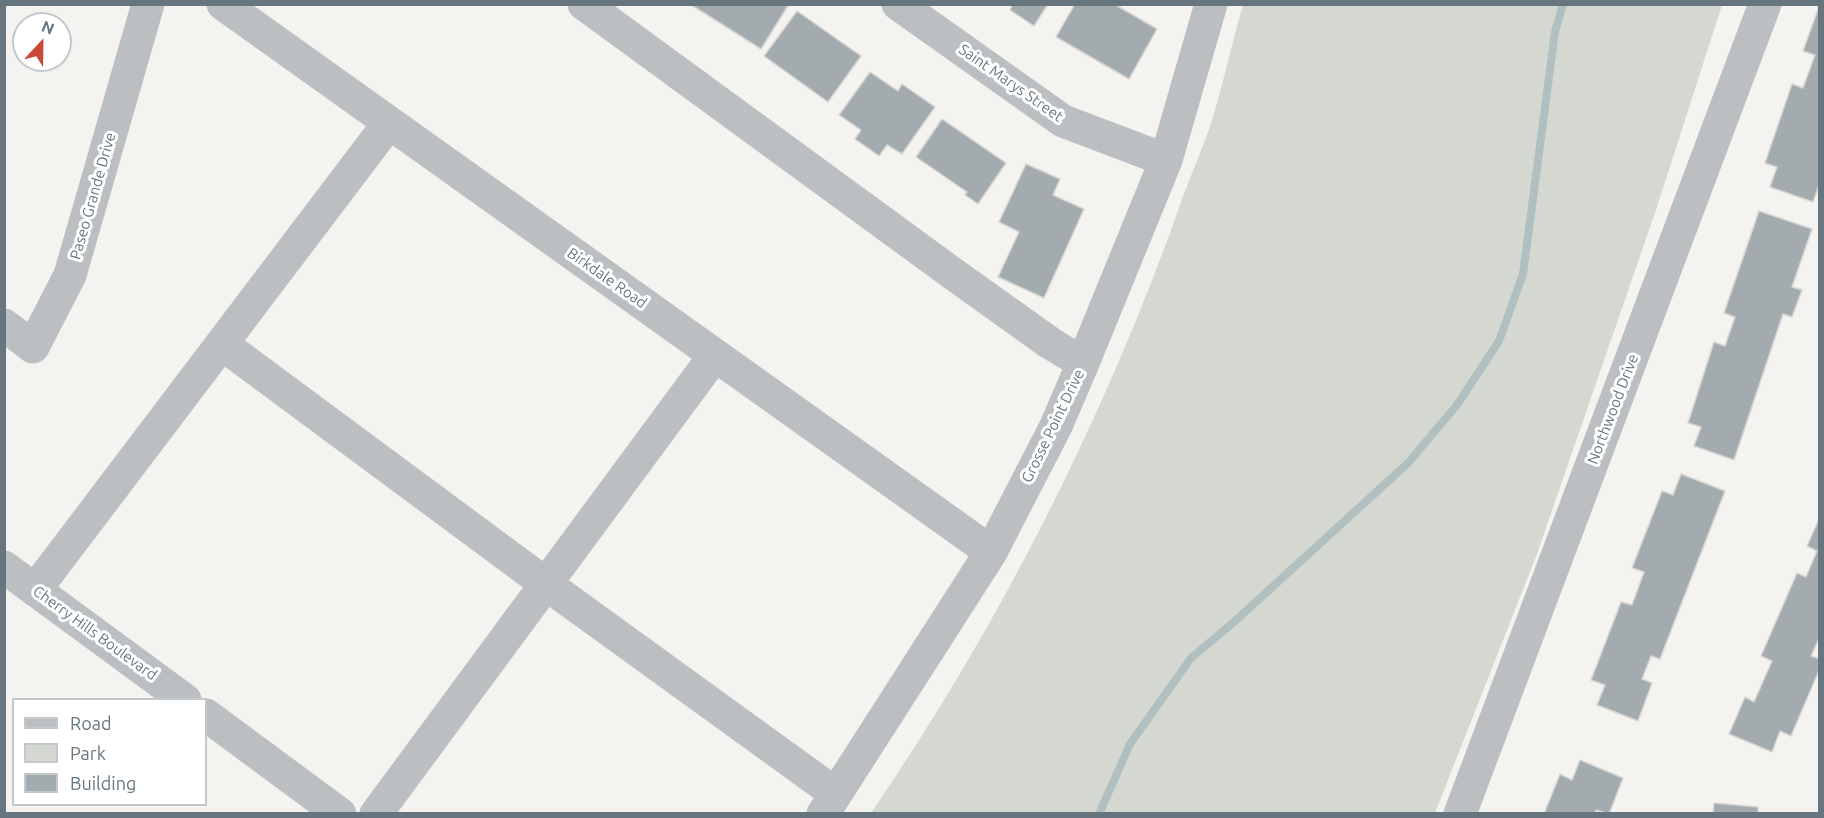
<!DOCTYPE html>
<html>
<head>
<meta charset="utf-8">
<style>
	body { margin:0 }
	#map { position:relative; width:1824px; height:818px; overflow:hidden; background:#f4f3f0; font-family:Ubuntu,sans-serif }
	canvas { display:block }
	.frame { position:absolute; inset:0; border:6px solid #67767e; pointer-events:none }
	.legend { position:absolute; left:12px; top:698px; width:195px; height:108px; box-sizing:border-box; background:#fff; border:2px solid #c2c8cb; margin:0; padding:8px 10px; list-style:none; font-size:18px; color:#67767e }
	.legend li { display:flex; align-items:center; gap:12px; height:30px }
	.legend b { width:30px; border:2px solid #c2c8cb }
	.north { position:absolute; left:12px; top:12px; width:60px; height:60px; box-sizing:border-box; background:#fff; border:2px solid #c2c8cb; border-radius:50%; rotate:22deg; font-size:16px; font-weight:700; line-height:24px; text-align:center; color:#67767e }
	.north::after { content:''; display:block; margin:auto; width:21px; height:27px; background:#cc4938; clip-path:polygon(50% 0,100% 100%,50% 72%,0 100%) }
</style>
</head>
<body>
<div id="map">
<canvas width="1824" height="818"></canvas>
<div class="frame"></div>
<ul class="legend">
<li><b style="height:8px;background:#bbbfc2"></b>Road</li>
<li><b style="height:16px;background:#d4d8d0"></b>Park</li>
<li><b style="height:16px;background:#a3abaf"></b>Building</li>
</ul>
<div class="north">N</div>
</div>
<script>
const context = document.querySelector('canvas').getContext('2d');
context.lineJoin = 'round';
function paint(path, color) { context.fillStyle = color; context.fill(path, 'evenodd'); }
function strokePath(path, color, width, dash) { context.strokeStyle = color; context.lineWidth = width; context.lineCap = dash ? 'butt' : 'round'; context.setLineDash(dash || []); context.stroke(path); }
function label(font, color, halo, rows, align = 'center') {
  context.font = font + ' Ubuntu,sans-serif'; context.lineWidth = 6; context.setLineDash([]); context.textBaseline = 'middle'; context.strokeStyle = halo; context.fillStyle = color; for (const [text, x, y, turn = 0] of rows) {
    context.save(); context.translate(x, y); context.rotate((+turn || 0) * Math.PI / 180); context.textAlign = isNaN(turn) ? turn : align; if (halo) context.strokeText(text, 0, 0); context.fillText(text, 0, 0); context.restore();
  }
}
const green = new Path2D(`
	M1243 4 1722 5 1657 207 1537 554 1435 813H871C998 628 1104 419 1179 208 1190 175 1206 143 1215 110 1225 75 1233 40 1243 4Z`);
const stream = new Path2D(`
	M1099 814 1130 744 1191 658 1234 622 1408 463 1457 405 1499 341 1523 274 1555 32 1563 4`);
const building = new Path2D(`
	M695 4H789L761 49 693 6Z
	M1013 4H1048L1034 26 1010 10Z
	M1075 4H1114L1157 29 1129 79 1056 37Z
	M1820 4V182L1813 202 1770 187 1777 167 1765 163 1792 84 1803 88 1815 55 1803 51Z
	M797 11 861 56 828 102 764 56Z
	M870 72 898 91 902 84 935 107 902 154 887 145 879 156 855 139 861 130 839 115Z
	M942 119 1006 163 978 204 965 195 967 192 916 157Z
	M1026 164 1060 179 1053 195 1084 209 1044 298 998 277 1019 232 999 222Z
	M1759 211 1812 229 1792 287 1802 290 1792 317 1783 314 1734 460 1694 446 1701 427 1688 423 1714 342 1725 346 1735 317 1724 313Z
	M1681 474 1725 491 1660 659 1651 656 1642 679 1652 683 1638 721 1597 705 1605 685 1591 680 1621 602 1632 605 1644 572 1632 568 1662 491 1673 495Z
	M1820 517V636L1811 656 1820 659V668L1791 736 1780 731 1772 752 1729 734 1745 697 1754 702 1772 661 1761 656 1797 573 1806 577 1817 551 1807 546Z
	M1580 760 1623 778 1609 814 1596 810 1595 814H1544L1560 774 1572 780Z
	M1714 803 1758 807V814H1713Z`);
const minor = new Path2D(`
	M223 4 991 552
	M584 4 952 273 1050 343 1083 363
	M898 4 1063 121 1166 160
	M4 325 33 347 70 275 148 4
	M222 344 546 584 836 794
	M4 567 185 700
	M35 590 389 123
	M206 715 340 814
	M376 814 715 355
	M823 814 991 552 1056 426 1083 363 1166 160 1211 4
	M1460 814 1765 4`);
const streetNames = [
	["Saint Marys Street",1011,83,35],
	["Paseo Grande Drive",93,196,-74],
	["Birkdale Road",607,278,35],
	["Northwood Drive",1613,409,-69],
	["Grosse Point Drive",1053,426,-64],
	["Cherry Hills Boulevard",95,633,36]
];
paint(green, '#d4d8d0');
strokePath(stream, '#b2bfc1', 8);
paint(building, '#a3abaf');
strokePath(building, '#d5d5d3', 1.5);
strokePath(minor, '#bbbfc2', 33);
label('15px', '#67767e', '#fff', streetNames);
</script>
</body>
</html>
